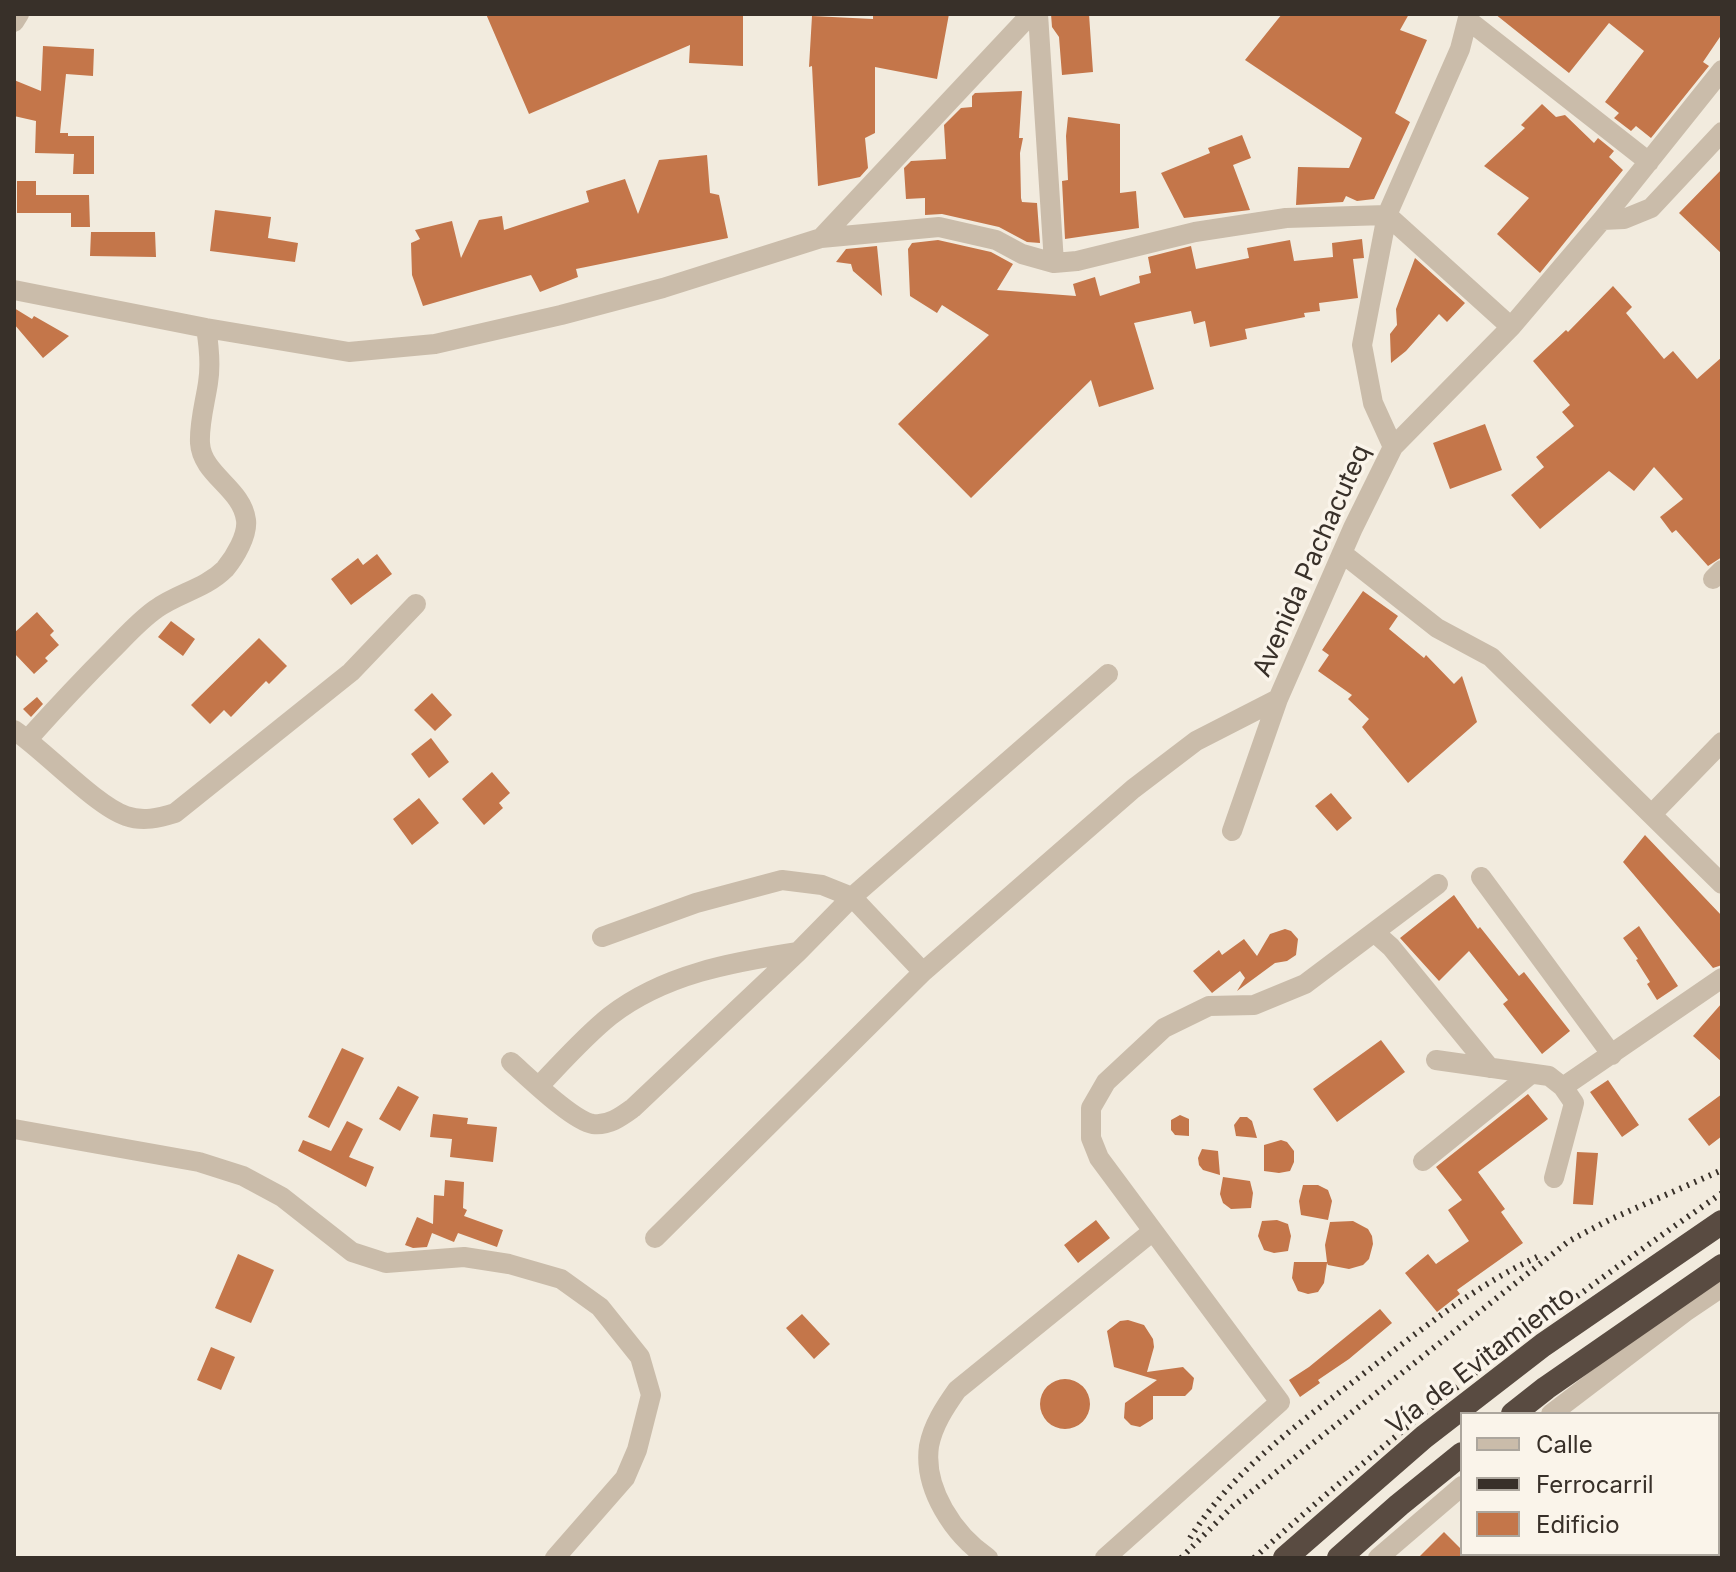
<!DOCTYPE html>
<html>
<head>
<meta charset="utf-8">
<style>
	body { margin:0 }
	#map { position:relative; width:1736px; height:1572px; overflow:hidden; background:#f2ebde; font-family:Inter,sans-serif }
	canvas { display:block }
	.frame { position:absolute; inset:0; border:16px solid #383029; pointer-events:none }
	.legend { position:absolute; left:1460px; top:1412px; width:260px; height:144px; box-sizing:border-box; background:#faf4ea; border:2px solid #aca69d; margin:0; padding:10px 14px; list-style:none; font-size:24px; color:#383029 }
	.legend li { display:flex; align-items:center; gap:16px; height:40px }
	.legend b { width:40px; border:2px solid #aca69d }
</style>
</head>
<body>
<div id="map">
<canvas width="1736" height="1572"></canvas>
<div class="frame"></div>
<ul class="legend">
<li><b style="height:10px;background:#cabcaa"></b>Calle</li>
<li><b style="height:10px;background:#383029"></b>Ferrocarril</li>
<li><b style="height:22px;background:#c4764a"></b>Edificio</li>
</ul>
</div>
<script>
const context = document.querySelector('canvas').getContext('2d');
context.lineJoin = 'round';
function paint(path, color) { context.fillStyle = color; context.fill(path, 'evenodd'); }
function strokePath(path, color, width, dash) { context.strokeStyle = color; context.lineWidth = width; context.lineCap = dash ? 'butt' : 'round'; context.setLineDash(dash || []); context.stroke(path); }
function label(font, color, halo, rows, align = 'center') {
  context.font = font + ' Inter,sans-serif'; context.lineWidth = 7; context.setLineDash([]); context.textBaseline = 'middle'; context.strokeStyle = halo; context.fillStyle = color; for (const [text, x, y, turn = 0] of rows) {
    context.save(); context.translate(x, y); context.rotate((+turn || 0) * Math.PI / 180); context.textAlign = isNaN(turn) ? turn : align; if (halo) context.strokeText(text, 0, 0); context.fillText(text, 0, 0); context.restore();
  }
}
const building = new Path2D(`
	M486 14H743V66L689 63 690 45 529 114Z
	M873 14H949L937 79 875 67V133L865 138 868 168 860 177 818 186 812 66 809 67 812 16 873 19Z
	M1051 14H1089L1093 72 1062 75 1059 37 1052 27Z
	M1282 14H1409L1400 30 1427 40 1395 113 1410 122 1374 199 1357 201 1346 196 1343 202 1296 205 1298 167 1349 168 1362 138 1245 60Z
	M1495 14H1722V34L1703 62 1709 66 1651 138 1636 126 1631 131 1614 118 1619 113 1605 102 1644 51 1609 23 1569 73Z
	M43 46 94 49 93 76 66 74 60 133H68V136H94V174H73L74 154 35 153 36 121 14 116V80L41 91Z
	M1022 91 1019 138H1023L1020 153 1021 198 1022 202 1037 203 1040 243 1027 242 999 227 942 214 925 215V198L906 199 904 168 911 161 946 159 944 125 961 108 972 107V96L975 93Z
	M1542 104 1556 117 1565 115 1594 143 1598 138 1614 151 1609 157 1623 170 1540 273 1497 234 1529 198 1484 166 1525 128 1521 125Z
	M1068 117 1120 124V193L1136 191 1139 228 1065 239 1062 181 1068 180 1066 136Z
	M1242 135 1251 158 1233 165 1250 210 1184 218 1161 173 1210 153 1208 148Z
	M707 155 710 193 719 195 728 238 576 269 578 277 540 292 531 275 423 306 412 275 411 243 420 239 415 230 452 221 461 258 479 220 502 216 504 230 589 202 586 191 625 179 638 214 659 160Z
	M1722 169V254L1679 213Z
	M17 181H36V195H89L90 227H71V213H17Z
	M215 210 271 217 268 238 298 243 295 262 210 251Z
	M91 232H155L156 257 90 256Z
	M1362 239 1364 258 1353 259 1358 298 1319 303 1320 311 1304 313 1305 317 1245 329 1247 339 1210 347 1205 321 1194 324 1191 311 1134 323 1154 389 1099 407 1091 380 971 498 898 424 989 335 942 305 937 313 910 296 908 249 912 243 938 240 991 252 1013 264 997 290 1076 296 1073 284 1095 277 1100 296 1140 283 1139 276 1151 273 1148 257 1191 246 1196 269 1249 258 1247 248 1290 240 1294 261 1333 257 1332 243Z
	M877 246 882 296 853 271 851 264 836 262 846 249Z
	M1415 258 1465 303 1447 322 1439 314 1406 351 1391 363 1390 334 1397 325 1396 309Z
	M1613 286 1632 307 1626 313 1664 359 1673 351 1697 379 1722 357V557L1708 566 1676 530 1672 533 1660 517 1683 499 1654 467 1634 491 1609 471 1540 529 1511 495 1544 467 1536 457 1574 426 1562 412 1570 405 1533 361 1566 330 1568 332Z
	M14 308 32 319 34 316 69 336 43 358 14 324Z
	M1485 424 1502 470 1450 489 1433 443Z
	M377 554 392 574 351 605 331 579 358 558 363 565Z
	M1363 591 1398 616 1389 629 1424 658 1426 655 1454 684 1462 676 1477 722 1408 783 1362 727 1369 719 1348 699 1352 695 1318 671 1329 655 1322 650Z
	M37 612 54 631 50 635 59 645 45 658 48 661 34 674 14 653V633Z
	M171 621 195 639 183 656 158 637Z
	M259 638 287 666 269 684 266 681 231 717 224 710 210 724 191 705Z
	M432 693 452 715 435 731 414 710Z
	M37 697 43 704 31 717 23 709Z
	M431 738 449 762 429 778 411 754Z
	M492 772 510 793 499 803 503 808 484 825 462 799Z
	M1331 793 1352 818 1337 831 1315 806Z
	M419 798 439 823 412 845 393 819Z
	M1645 835 1722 916V965L1713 968 1623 862Z
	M1454 895 1478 929 1480 927 1519 976 1524 972 1570 1031 1542 1054 1503 1004 1508 1000 1469 951 1439 981 1400 938Z
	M1639 926 1678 986 1657 1000 1647 984 1650 982 1636 960 1638 959 1623 938Z
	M1285 929 1291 931 1298 939 1296 955 1287 961 1275 963 1237 991 1245 978 1240 971 1212 993 1193 971 1219 950 1222 955 1244 939 1257 956 1270 934Z
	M1722 1003V1062L1693 1036Z
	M1381 1040 1405 1072 1337 1122 1313 1089Z
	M342 1048 364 1058 329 1128 308 1117Z
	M1608 1080 1639 1125 1622 1137 1590 1092Z
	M398 1086 419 1097 400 1131 379 1119Z
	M1528 1094 1548 1119 1478 1172 1505 1209 1501 1212 1523 1243 1457 1290 1460 1294 1437 1312 1405 1273 1428 1254 1436 1264 1469 1241 1448 1210 1462 1200 1436 1167Z
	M1722 1094V1136L1709 1146 1688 1119Z
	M433 1114 468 1118 467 1124 497 1127 493 1162 450 1157 452 1139 430 1137Z
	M1180 1115 1189 1119V1136L1175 1135 1171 1130V1120Z
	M1240 1117H1247L1252 1121 1257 1138 1236 1136 1234 1125Z
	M347 1121 363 1129 349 1157 374 1167 366 1187 298 1151 303 1140 331 1151Z
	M1281 1140 1287 1142 1294 1151V1162L1290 1171 1279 1173 1264 1171V1145Z
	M1202 1149 1218 1151 1220 1175 1203 1170 1199 1165 1198 1158Z
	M1577 1152 1598 1153 1593 1205 1573 1204Z
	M1223 1177 1250 1181 1253 1193 1251 1208 1231 1209 1223 1203 1220 1194Z
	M445 1180 464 1182 463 1208 467 1210 464 1216 503 1230 497 1247 458 1233 454 1242 432 1233 427 1247 413 1248 405 1245 417 1217 433 1224 434 1195 444 1196Z
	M1303 1185H1318L1328 1190 1332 1201 1328 1220 1301 1215 1299 1201Z
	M1096 1220 1110 1238 1078 1263 1064 1245Z
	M1277 1220 1288 1224 1291 1236 1288 1251 1274 1253 1264 1250 1258 1236 1262 1221Z
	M1353 1221 1368 1229 1372 1236 1373 1244 1369 1259 1363 1265 1349 1269 1328 1265 1327 1263 1324 1283 1318 1292 1308 1294 1298 1291 1292 1278 1294 1262H1327L1325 1245 1330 1222Z
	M238 1254 274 1270 251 1323 215 1308Z
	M1380 1309 1392 1323 1349 1359 1318 1380 1320 1383 1300 1397 1289 1380 1309 1367Z
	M802 1314 830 1344 814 1359 786 1328Z
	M1128 1320 1144 1325 1153 1339 1154 1347 1147 1372 1183 1367 1194 1378 1192 1389 1185 1396H1153V1419L1140 1427 1131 1425 1124 1418 1125 1403 1157 1380 1114 1367 1107 1331 1120 1321Z
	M211 1347 235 1357 221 1390 197 1380Z
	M1040 1404a25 25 0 1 1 50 0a25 25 0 1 1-50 0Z
	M1444 1532 1462 1550V1554L1470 1558H1418Z`);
const minor = new Path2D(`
	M1038 14 1054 263
	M1469 14 1460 49 1387 215 1511 327
	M1468 20 1649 162
	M14 22 19 14
	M1602 220 1624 219 1651 208 1722 132
	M821 238 1031 14
	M14 290 206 328 349 352 435 344 561 315 663 288 821 238 939 227 996 240 1022 254 1054 263 1077 261 1195 232 1286 218 1387 215 1362 345 1373 403 1393 447 1353 528 1278 699 1232 831
	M1393 447 1511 327 1602 220 1722 70
	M1342 553 1437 628 1491 657 1722 884
	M1713 579 1722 570
	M14 730C45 751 96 806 126 816 143 822 159 818 175 813L351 672 416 604
	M28 739C55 709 83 679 112 650 126 636 140 620 156 609 178 593 205 589 225 569 235 557 248 535 246 520 242 488 202 475 200 443 199 423 205 403 208 383 211 365 209 346 206 328
	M1652 814 1722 742
	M1481 877 1612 1055
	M1374 932 1391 947 1490 1068
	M602 937 696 903 782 880 822 885 852 897 923 972
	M1436 1060 1549 1076 1563 1087 1574 1103 1554 1178
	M511 1062C528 1077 573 1121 593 1124 609 1126 622 1116 633 1108L798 952 852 897 1108 674
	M539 1086C562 1062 585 1036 610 1016 664 974 733 962 798 952
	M1563 1087 1722 978
	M14 1129 199 1162 243 1176 282 1197 352 1252 386 1263 464 1257 509 1264 561 1279 600 1307 640 1357 651 1395 637 1450 625 1478 555 1558
	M1423 1161 1531 1074
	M655 1238 923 972 1133 789 1196 741 1278 699
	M1551 1414 1685 1312 1722 1287
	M1718 1519 1722 1518
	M988 1558C954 1535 923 1489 929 1446 933 1425 945 1407 957 1390L1153 1231
	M1105 1558 1280 1402 1099 1158 1091 1138V1108L1106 1082 1164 1028 1209 1006 1254 1005 1305 984 1438 884
	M1378 1558 1462 1486`);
const highway = new Path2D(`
	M1513 1414 1546 1388 1722 1266
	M1285 1558 1424 1437 1543 1345 1722 1222
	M1339 1558 1399 1505 1462 1454`);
const rail = new Path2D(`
	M1190 1538C1234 1468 1303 1421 1367 1371 1422 1329 1476 1285 1539 1256
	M1181 1558 1232 1507 1569 1241 1609 1220 1722 1170
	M1254 1558C1401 1425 1560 1305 1722 1193`);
const streetNames = [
	["Avenida Pachacuteq",1312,561,-66],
	["Vía de Evitamiento",1481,1361,-37]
];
paint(building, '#c4764a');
strokePath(minor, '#cabcaa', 20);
strokePath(highway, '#594b41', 24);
strokePath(rail, '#383029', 6, [2, 6]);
label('26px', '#383029', '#faf4ea', streetNames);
</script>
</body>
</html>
